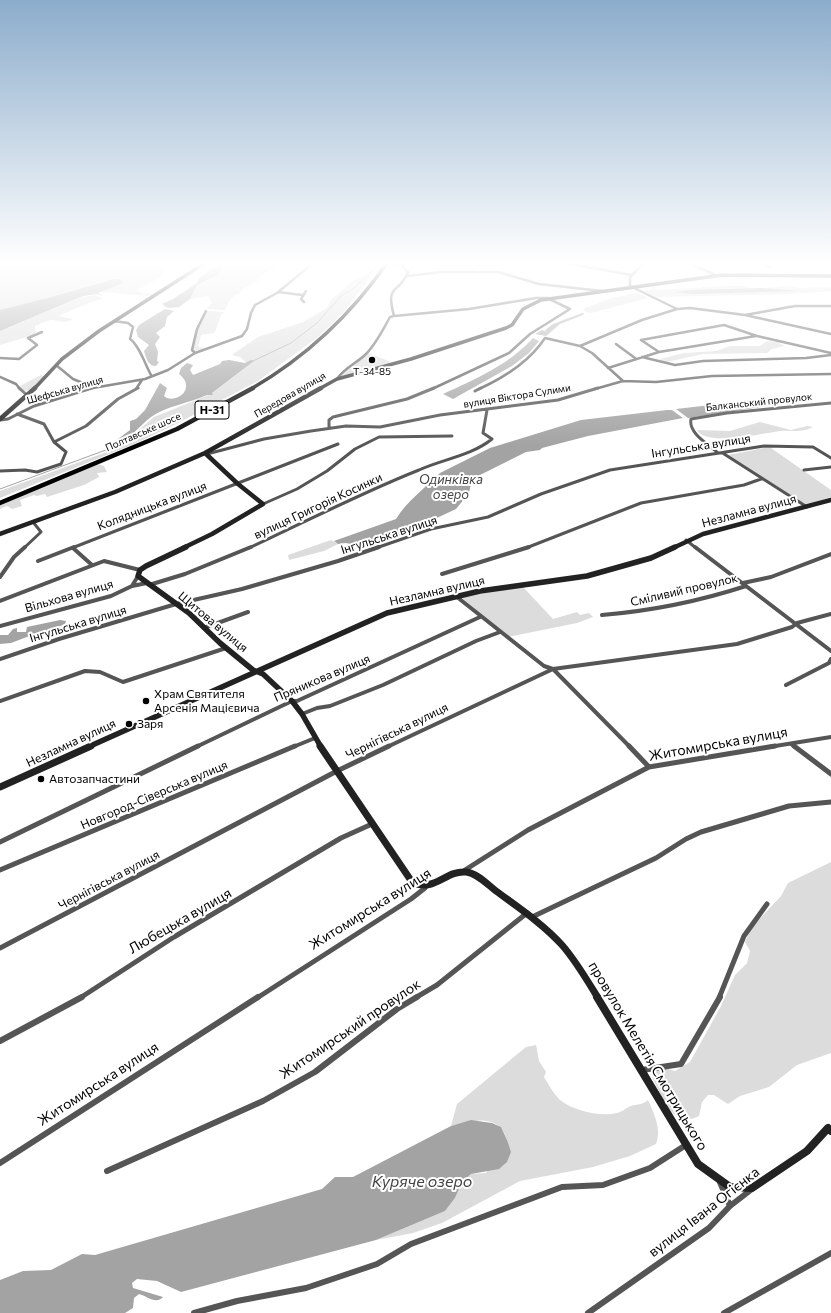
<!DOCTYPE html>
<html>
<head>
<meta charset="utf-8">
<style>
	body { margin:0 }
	canvas { display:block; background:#fff }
</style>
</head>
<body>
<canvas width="831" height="1313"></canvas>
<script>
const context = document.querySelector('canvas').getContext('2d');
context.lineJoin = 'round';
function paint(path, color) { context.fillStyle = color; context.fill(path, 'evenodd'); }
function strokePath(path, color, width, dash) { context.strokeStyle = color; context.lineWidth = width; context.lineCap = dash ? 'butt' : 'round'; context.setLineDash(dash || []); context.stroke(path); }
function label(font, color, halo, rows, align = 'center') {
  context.font = font + ' Commissioner,sans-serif'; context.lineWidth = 4; context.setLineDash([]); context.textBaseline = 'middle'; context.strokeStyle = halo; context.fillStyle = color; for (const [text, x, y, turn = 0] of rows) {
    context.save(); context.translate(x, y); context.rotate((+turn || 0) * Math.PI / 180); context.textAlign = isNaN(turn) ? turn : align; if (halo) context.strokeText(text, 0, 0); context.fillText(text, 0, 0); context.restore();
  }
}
const green = new Path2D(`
	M0 263H166L160 264 163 270V276L135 291 152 294 149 296 101 292 120 283 105 281 51 297 0 310Z
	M227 263H282L256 279 260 280 243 289 239 294H236L230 300 225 310 206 309 212 303 208 296 190 299 197 285 215 277Z
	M375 269V271L344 312 318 337 258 381 174 425 134 444 0 498V491L112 450 124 443 154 417 211 394 249 365 240 357 232 355 233 354 258 337 303 322 327 308 331 300 351 282Z
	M656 286 654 287 658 290 725 286H745L752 289 788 286 800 288 831 287V291L788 294 656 297 637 288 641 289 643 291 655 289 652 287Z
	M637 293 648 298 591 313 583 311 585 308 612 298Z
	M96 295 102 298V299C98 299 67 312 58 316L73 319C62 325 60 320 51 320 45 321 40 324 35 326L36 334 0 345V331L82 297Z
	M208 311 224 312C217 318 219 326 214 333L201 335 198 347 206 348 194 351 193 349C196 337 197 317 208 311Z
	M767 341 778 342 784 346 772 349 767 353 703 354 667 362H663L660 359 684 353 716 351 730 346H760Z
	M368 353 391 362 341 376 342 373Z
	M41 375 44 376 31 390 23 391 20 386Z
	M760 422 791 430 807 426 813 427C802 433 792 430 780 431 764 433 706 447 697 430L730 431Z
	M764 448H771L831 490V497L806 506 728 455Z
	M98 464 104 466 107 472 97 473 99 477 84 485 47 497 45 494 37 496 34 495 20 500 22 506 12 509 7 506 0 509V504Z
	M331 540 338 544 324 551 289 560 288 555Z
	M513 587H523L553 619 577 612 580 615 589 613 593 617 577 623 508 637 461 597Z
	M831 862V1053L797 1065 769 1087 740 1096 728 1104 714 1095H708L702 1102 699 1116C673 1130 663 1098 653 1079L652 1074 661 1067 675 1071 690 1062 721 1006 735 975 747 963 750 951 745 942 752 927 781 896 788 883Z
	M536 1045 539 1061 546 1072 544 1077C549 1085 553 1093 560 1100 574 1111 600 1117 617 1113 622 1112 626 1108 631 1106 637 1104 643 1105 648 1100 654 1113 662 1130 656 1144L630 1156 593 1167 520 1181 442 1223 413 1233 376 1240 445 1211 455 1198 462 1182 471 1174 486 1173 507 1140C505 1136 504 1131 501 1128 489 1115 465 1122 451 1126L457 1104 526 1047Z`);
const water = new Path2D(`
	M225 264 218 275 197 285 190 299 179 307 168 308 162 304 173 299 197 283 199 278 212 268Z
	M114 279 122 280 123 283 98 293 103 296 97 294 83 296 0 331V310L51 297Z
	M762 288 800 291 693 294 675 292 692 290Z
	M165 309 174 311 167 317 165 326 156 333 160 337 155 344 158 352 157 361 159 362 156 366C148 366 146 358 144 351L149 345 138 337 136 330 139 325Z
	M582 313H584L583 315 560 324 546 336 535 334 542 330 547 332 545 330 553 324Z
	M533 338 539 341 529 353 512 366 453 399 443 394C474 380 510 364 533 338Z
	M229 360 245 363 251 360 254 361 212 393 213 395H207C190 403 166 406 151 417 140 425 124 446 112 448L118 439 130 430V421L136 419 145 410 160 383 167 388 164 396 167 398C181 402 195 386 179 374L181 368 187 363 193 365 190 370 193 375 220 364 222 361Z
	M780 397 799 398 800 401 688 418 676 409Z
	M667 410H672L683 418 588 436 542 448 540 450 526 452 472 479 469 493 456 509 424 524 411 533 371 544 366 548 346 543 338 544 334 541 396 519C407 501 425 488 440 473L490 448 581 420Z
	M60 620 66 621 65 624 43 633 40 632 11 643 0 644V635H8L13 629 17 628V632H26L27 627Z
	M471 1120 492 1123 501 1127 507 1140 511 1152 507 1162 499 1169 471 1174 462 1182 455 1198 445 1211 376 1240 181 1292 157 1281 137 1279 132 1283 133 1288 163 1297C156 1305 147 1296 139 1294L134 1298 133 1308 125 1313H0V1280L23 1271 51 1270 82 1254 95 1255 322 1189 335 1177H353L451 1126Z`);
const stream = new Path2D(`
	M253 361 291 343 317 323 341 296 354 288 379 265
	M0 489 114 447`);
const streetFar4 = new Path2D(`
	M564 263 632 275
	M644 263 630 277V286L677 309
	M689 263 717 276
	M760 263 770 267
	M805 263H817
	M479 265 480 263
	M407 276 441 272H498L539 284 602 291
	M278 292 302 295
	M304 302 301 299 306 291
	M745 315 795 306H831
	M394 316 469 309 536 298H547L570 309 530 334 509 353 432 389
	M114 321 128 323 133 327 130 339C139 345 145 364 151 375
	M616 344 635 358
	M580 346 592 353 623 381
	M659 352 641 340 724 325 757 336 831 353
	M195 353 192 350 197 329 206 311
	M642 357 675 365 703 361 806 358 831 355
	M0 358 19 359 37 345 28 338 42 332
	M56 365 73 379 88 385V389
	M608 368 659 352 756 336
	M0 377 16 384 20 389
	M337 379C344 368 357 363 366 354 376 344 383 330 390 317L394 316C385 282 399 295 408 272L401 265 391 263
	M87 389 145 379 168 370 195 353 242 336 247 329 251 313 255 305 277 293 313 263
	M136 389 142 380
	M479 389C503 378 530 361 545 338L580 346 642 320 677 309 690 308 745 315 831 334
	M595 389 623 381 656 382 712 376 831 374`);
const streetFar3 = new Path2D(`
	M19 388 28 396
	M475 391 481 388
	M17 414 44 424 54 442
	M0 420 8 419 34 406 92 388
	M329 428V420L333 417 407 399 434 388
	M717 452C708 444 688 433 691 419L727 413 831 403
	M721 452 807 507
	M207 454 264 439 311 431 346 426 380 427 440 415 558 400 598 388
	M804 470 831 467
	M0 471 25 470 37 472 61 464 66 452 54 442 86 426 118 399 138 388
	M263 504 297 489 327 471 355 449 379 437 452 436
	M686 540 696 548
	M24 548 41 532 33 522
	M72 548 338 444
	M249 548C305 522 361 493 419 470 443 459 471 456 492 439L483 433 487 410
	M376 548 431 529 488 517 541 494 610 470 764 446 813 447 831 458
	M526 548 641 503 744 485 761 479`);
const streetFar2 = new Path2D(`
	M695 547 831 651
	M73 548 92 565
	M38 561 74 547
	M442 574 529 547
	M0 577 14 557 25 547
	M743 583 771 577 831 554
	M149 585 185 574 251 547
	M132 586 147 583
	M457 597 544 666 553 669 630 747
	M0 601 104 561 140 570
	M602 615C650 611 700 601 746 586
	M0 626 111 596 132 586 138 576
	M204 628 248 612
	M0 659 59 639 176 604 242 589 338 561 379 547
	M786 685 829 663 831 659
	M0 701 85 671 100 672 123 682 226 648
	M302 714 317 708 330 706 383 685 476 641 500 632
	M791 744 795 747
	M196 747 292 701H297L480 617
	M293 747 315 738
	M387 747 553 669 737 644 792 627 797 623 831 614
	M769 747 831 737`);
const streetFar1 = new Path2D(`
	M629 746 649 767
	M794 746 831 774
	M0 842 198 746
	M0 870 295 746
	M465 870 528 830 649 767 775 746
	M532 917 656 858 686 839 701 832 789 806 831 802
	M0 948 337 771 389 746
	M80 998 174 937 341 838 372 824
	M257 998 411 899 425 888
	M415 998 437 985 527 913
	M719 998 744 936 767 904`);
const street = new Path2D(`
	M0 1041 82 997
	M642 1070 681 1064 720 997
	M0 1163 258 997
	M107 1171 263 1101 315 1072 397 1009 417 997
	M720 1182 730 1206
	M194 1313 237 1301 306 1288 377 1264 411 1244 562 1187 603 1185 650 1168 686 1145
	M588 1313 709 1228 730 1206 752 1189
	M724 1313 831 1253`);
const secondaryFar4 = new Path2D(`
	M34 389 62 359 99 331 205 263
	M319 389 337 379 411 359 506 328 512 325 523 309 541 300 722 275 831 276`);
const secondaryFar3 = new Path2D(`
	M0 419 35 388
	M0 534 115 492 205 453 321 388
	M183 548 212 534 263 504 238 484 205 453
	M673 548 703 534 831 500`);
const secondaryFar2 = new Path2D(`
	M186 547 146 566 140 570 138 576 189 613 220 643 253 670 263 674 292 701 302 714 321 747
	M88 747 387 613 480 591 587 576 651 558 675 547`);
const secondaryFar1 = new Path2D(`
	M320 746 412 882C435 893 445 870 466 872 477 873 488 885 496 891 519 908 543 924 562 945 576 961 587 980 598 998
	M0 787 91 746`);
const secondary = new Path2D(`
	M597 997 698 1164 730 1187 752 1188 807 1151 828 1128 831 1131`);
const primaryFar1 = new Path2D(`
	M251 389C306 357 351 315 387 263`);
const primary = new Path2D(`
	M0 503 177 429 253 388`);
const markers = [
	[372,360,4,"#000"],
	[146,701,4,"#000"],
	[129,724,4,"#000"],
	[41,779,4,"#000"]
];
const farPoinames = [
	["Т-34-85",372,372]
];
const farStreetnames = [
	["Шефська вулиця",65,390,-16],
	["Передова вулиця",290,395,-30],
	["вулиця Віктора Сулими",517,396,-9],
	["Балканський провулок",759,402,-6],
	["Полтавське шосе",143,432,-24]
];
const shields = [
	[212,410,34]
];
const shieldNames = [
	["Н-31",212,410]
];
const streetNames = [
	["Інгульська вулиця",701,446,-9],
	["Колядницька вулиця",152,506,-21],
	["вулиця Григорія Косинки",318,506,-25],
	["Незламна вулиця",749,511,-15],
	["Інгульська вулиця",389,535,-18],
	["Сміливий провулок",684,590,-13],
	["Незламна вулиця",437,591,-13],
	["Вільхова вулиця",69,596,-16],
	["Щитова вулиця",213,622,40],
	["Інгульська вулиця",78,624,-17],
	["Пряникова вулиця",322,678,-23],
	["Чернігівська вулиця",397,731,-26],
	["Незламна вулиця",71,743,-25],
	["Новгород-Сіверська вулиця",154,795,-23],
	["Чернігівська вулиця",109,880,-28]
];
const poiNames = [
	["Храм Святителя",154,694],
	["Арсенія Мацієвича",154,708],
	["Заря",137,724],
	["Автозапчастини",49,779]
];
const waterNames = [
	["Одинківка",451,480],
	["озеро",451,495]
];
const nearStreetnames = [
	["Житомирська вулиця",718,744,-10],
	["Житомирська вулиця",370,909,-32],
	["Любецька вулиця",180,921,-30],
	["Житомирський провулок",350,1029,-34],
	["провулок Мелетія Смотрицького",648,1056,59],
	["Житомирська вулиця",98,1084,-33],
	["вулиця Івана Огієнка",704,1212,-38]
];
const nearWaternames = [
	["Куряче озеро",422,1182]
];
paint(green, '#dcdcdc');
paint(water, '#a3a3a3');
strokePath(stream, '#a3a3a3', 1);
strokePath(streetFar4, '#555', 2.5);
strokePath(streetFar3, '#555', 3);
strokePath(streetFar2, '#555', 4);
strokePath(streetFar1, '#555', 5);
strokePath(street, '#555', 6);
strokePath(secondaryFar4, '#222', 3.5);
strokePath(secondaryFar3, '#222', 4.5);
strokePath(secondaryFar2, '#222', 5.5);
strokePath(secondaryFar1, '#222', 7);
strokePath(secondary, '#222', 8);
strokePath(primaryFar1, '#000', 3.5);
strokePath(primary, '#000', 4.5);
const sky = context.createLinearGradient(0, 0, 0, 446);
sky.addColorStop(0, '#8cadcc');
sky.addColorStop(0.59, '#fff');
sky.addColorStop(1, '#ffffff00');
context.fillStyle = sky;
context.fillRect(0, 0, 831, 446);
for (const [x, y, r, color] of markers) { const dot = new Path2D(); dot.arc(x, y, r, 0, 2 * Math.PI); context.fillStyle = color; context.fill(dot); strokePath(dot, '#fff', 1.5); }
label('10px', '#000', '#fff', farPoinames);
label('10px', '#000', '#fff', farStreetnames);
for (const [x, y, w] of shields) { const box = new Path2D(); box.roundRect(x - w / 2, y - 9, w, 18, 3); context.fillStyle = '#fff'; context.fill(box); strokePath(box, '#000', 1); }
label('bold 11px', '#000', null, shieldNames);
label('12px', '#000', '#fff', streetNames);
label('12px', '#000', '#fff', poiNames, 'left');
label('italic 13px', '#444', '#fff', waterNames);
label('14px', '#000', '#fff', nearStreetnames);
label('italic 16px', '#444', '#fff', nearWaternames);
</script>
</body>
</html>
